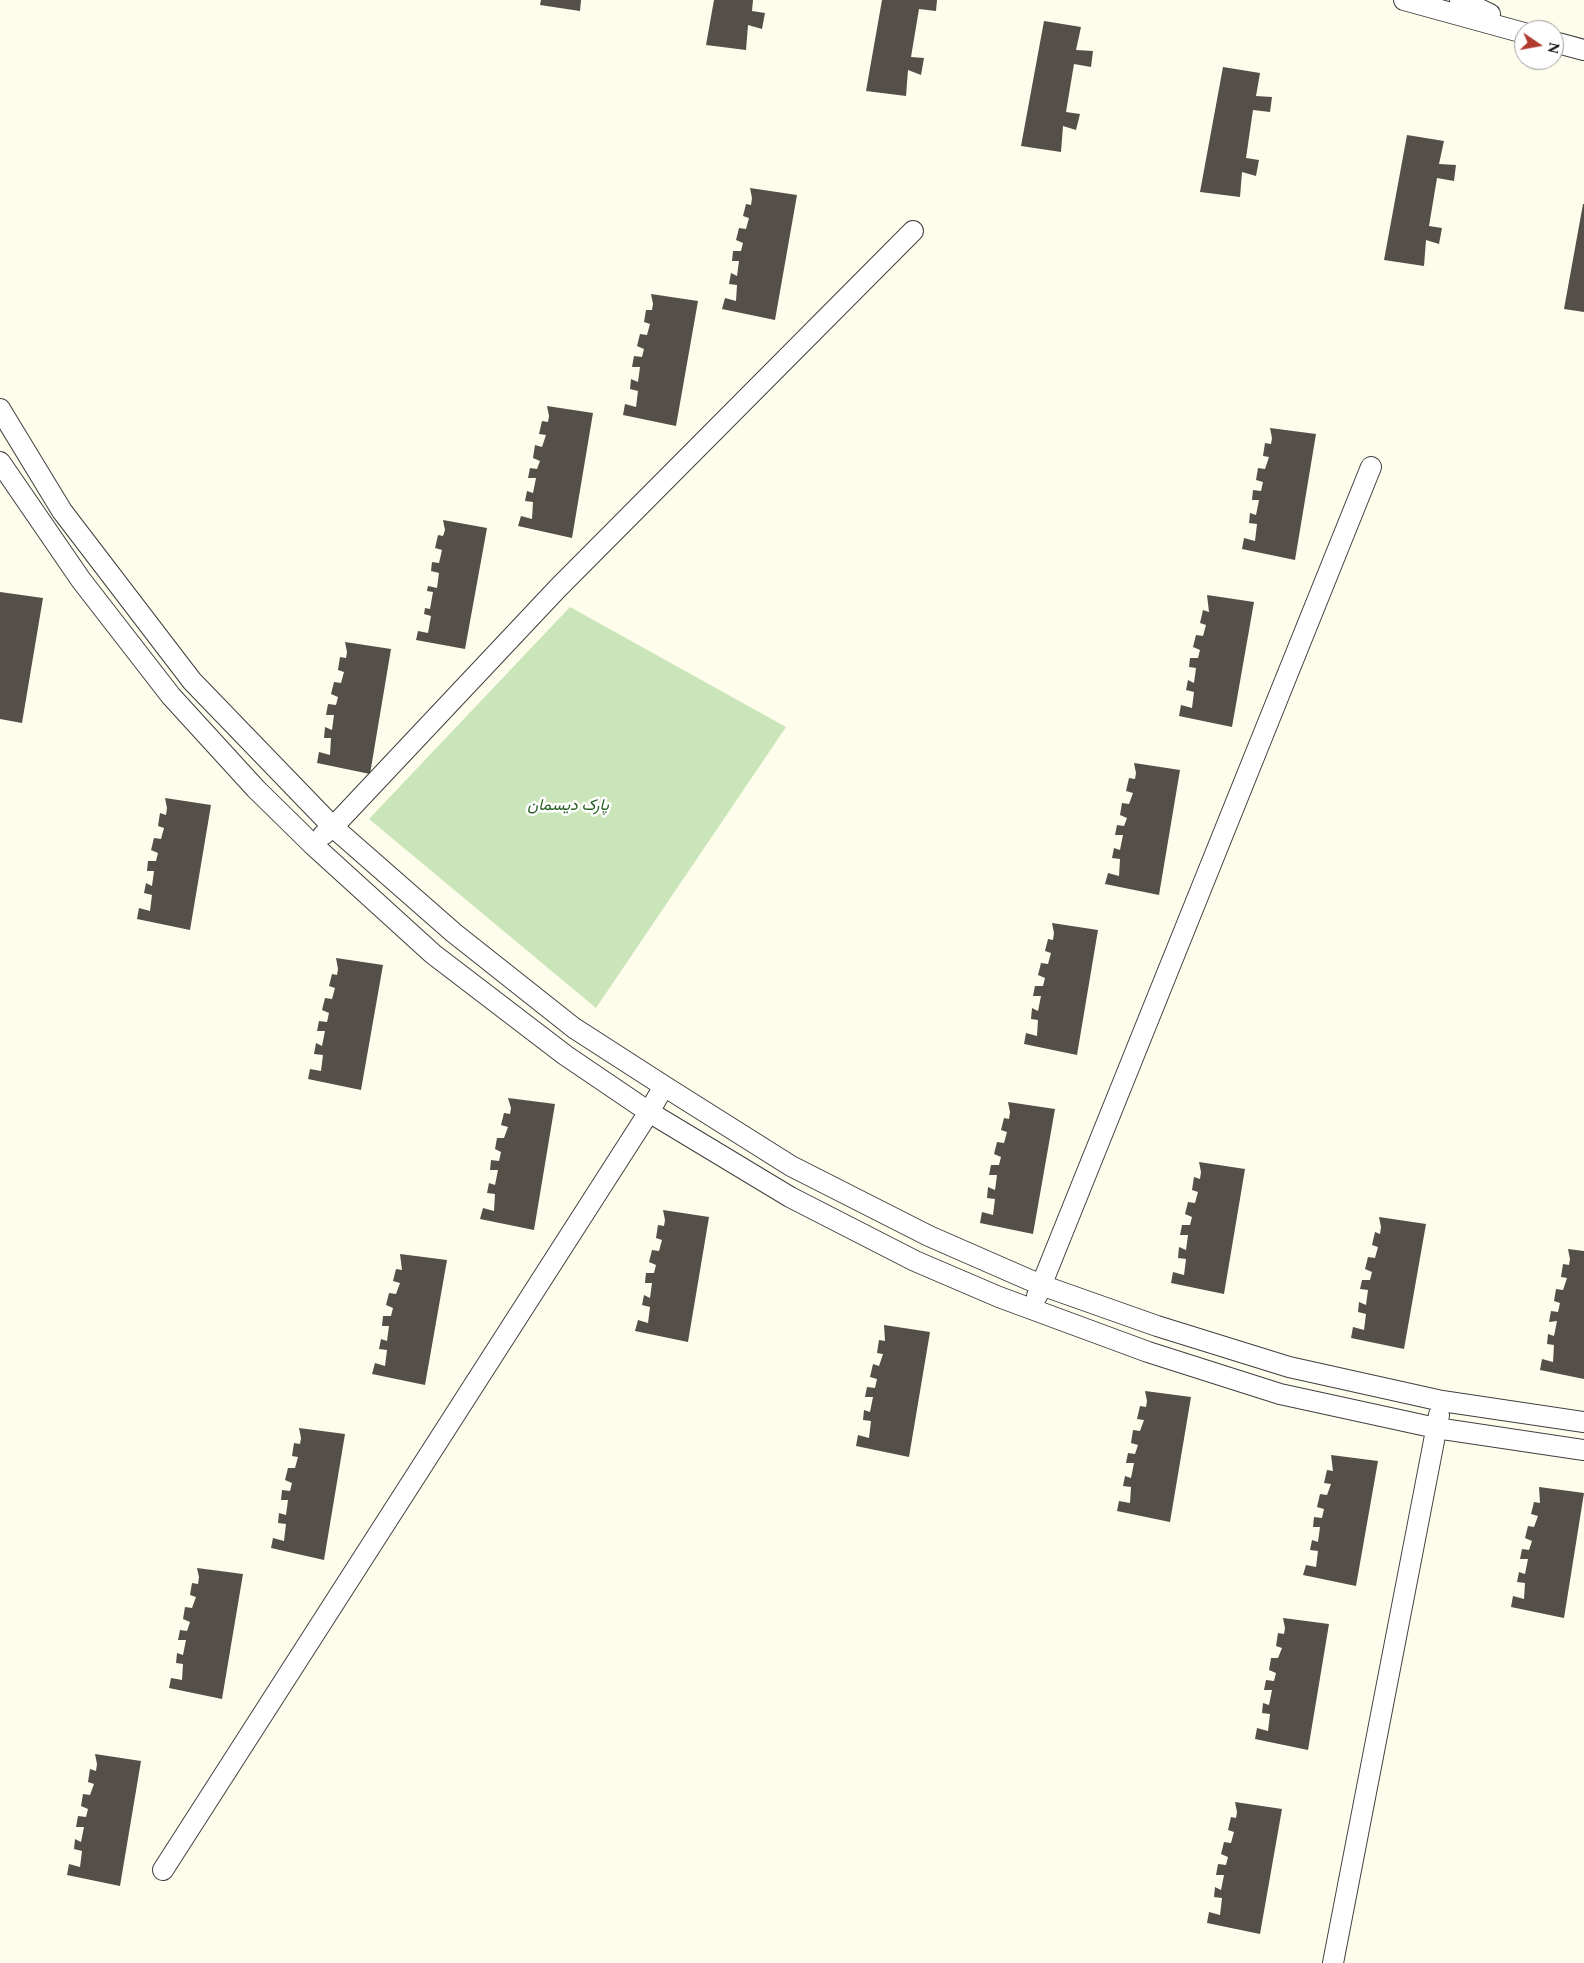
<!DOCTYPE html>
<html>
<head>
<meta charset="utf-8">
<style>
	body { margin:0 }
	#map { position:relative; width:1584px; height:1963px; overflow:hidden; background:#fefdec; font-family:Spectral,serif }
	canvas { display:block }
	.north { position:absolute; left:1514px; top:20px; width:50px; height:50px; box-sizing:border-box; background:#fff; border:1px solid #9e9e9e; border-radius:50%; rotate:102deg; font-size:14px; font-weight:700; line-height:20px; text-align:center; color:#0c0c0c }
	.north::after { content:''; display:block; margin:auto; width:18px; height:22px; background:#b13b2f; clip-path:polygon(50% 0,100% 100%,50% 72%,0 100%) }
</style>
</head>
<body>
<div id="map">
<canvas width="1584" height="1963"></canvas>
<div class="north">N</div>
</div>
<script>
const context = document.querySelector('canvas').getContext('2d');
context.lineJoin = 'round';
function paint(path, color) { context.fillStyle = color; context.fill(path, 'evenodd'); }
function strokePath(path, color, width, dash) { context.strokeStyle = color; context.lineWidth = width; context.lineCap = dash ? 'butt' : 'round'; context.setLineDash(dash || []); context.stroke(path); }
function label(font, color, halo, rows, align = 'center') {
  context.font = font + ' Spectral,Vazirmatn,serif'; context.lineWidth = 5; context.setLineDash([]); context.textBaseline = 'middle'; context.strokeStyle = halo; context.fillStyle = color; for (const [text, x, y, turn = 0] of rows) {
    context.save(); context.translate(x, y); context.rotate((+turn || 0) * Math.PI / 180); context.textAlign = isNaN(turn) ? turn : align; if (halo) context.strokeText(text, 0, 0); context.fillText(text, 0, 0); context.restore();
  }
}
const green = new Path2D(`
	M570 607 786 727 596 1008 369 819Z`);
const building = new Path2D(`
	M541 0H581L580 11 540 5Z
	M714 0H753L752 11 765 13 762 29 748 25 746 50 706 45Z
	M882 0H937L936 11 919 9 911 57 924 58 921 75 908 70 906 96 866 91Z
	M1044 21 1081 27 1076 50 1093 51 1091 67 1074 64 1066 112 1080 114 1076 130 1063 126 1061 152 1021 146Z
	M1223 67 1260 73 1256 96 1272 97 1270 112 1253 110 1246 158 1259 160 1256 176 1242 172 1240 197 1200 192Z
	M1407 135 1444 141 1439 164 1456 165 1454 181 1437 178 1429 226 1442 228 1439 244 1426 240 1424 266 1384 260Z
	M750 188 797 195 775 320 722 309 725 298 736 301 737 285 729 284 731 273 737 276 739 261H732L733 251H741L743 243 736 240 739 228 746 229 749 218 743 216 746 204 751 205 752 198Z
	M1583 204H1584V312L1564 309Z
	M651 294 698 301 676 426 623 415 625 404 636 407 638 391 630 389 631 379 638 382 640 367H632L634 356 642 357 644 349 637 346 640 334 647 335 650 324 644 322 646 310H652L653 304Z
	M547 406 593 413 572 538 518 526 521 516 532 519 533 502 525 501 527 491 533 493 536 478H528L530 468 537 469 540 461 533 458 535 445 542 447 546 435 539 434 542 421 548 422 549 416Z
	M1270 428 1316 434 1295 560 1242 549 1244 538 1255 541 1257 524 1249 523 1250 513 1256 515 1259 500H1252L1253 490 1261 491 1263 482 1256 480 1258 468 1265 469 1269 457 1263 456 1265 443 1271 444 1272 438Z
	M443 520 487 528 465 649 416 640 418 631 428 633 431 616 424 614 425 608 430 609 433 592 427 591 428 586 437 588 439 573 431 571 432 562 439 563 442 550 435 548 438 535 443 536 445 530Z
	M0 592 43 598 22 723 0 719Z
	M1207 595 1254 602 1232 727 1179 716 1181 705 1192 708 1194 692 1186 690 1188 680 1194 683 1196 668 1189 667 1190 658H1198L1200 650 1193 647 1196 635 1203 636 1206 625 1200 623 1203 610 1209 612Z
	M345 642 391 649 370 774 317 763 319 752 330 755 331 738H324L325 727 332 730 334 715H326L328 704 336 705 338 697 331 694 334 682 341 683 344 672 338 670 340 657 346 658 347 652Z
	M1134 763 1180 770 1159 895 1105 884 1108 873 1119 876 1120 859 1112 858 1114 848 1120 850 1123 835H1115L1117 825 1124 826 1127 818 1120 815 1122 803 1129 804 1133 793 1126 791 1129 778 1135 779 1136 773Z
	M165 798 211 805 190 930 137 919 139 908 150 911 152 895 144 893 146 883 152 886 154 871H147L148 861H156L158 853 151 850 154 838 161 839 164 828 158 826 160 813 166 815 167 808Z
	M1052 923 1098 930 1077 1055 1024 1044 1026 1033 1037 1036 1038 1020 1031 1019 1032 1008 1038 1011 1041 996H1033L1035 986H1043L1045 978 1038 975 1041 963 1048 964 1051 953 1045 951 1048 939 1053 940 1054 933Z
	M336 958 383 965 361 1090 308 1079 310 1069 321 1071 323 1055 314 1054 316 1043 322 1046 325 1031H317L319 1021 327 1022 329 1013 322 1010 325 998 332 999 335 988 329 986 332 974 337 975 338 969Z
	M508 1098 555 1104 534 1230 480 1219 483 1208 494 1211 495 1194 487 1193 489 1183 495 1185 498 1170H490L491 1160 499 1161 501 1152 495 1149 497 1138H504L508 1127 501 1125 504 1113 510 1114 511 1108Z
	M1008 1102 1055 1109 1033 1234 980 1223 982 1212 993 1215 995 1199 987 1198 988 1187 995 1190 997 1175H989L991 1165H999L1001 1157 994 1154 997 1142 1004 1143 1007 1132 1001 1130 1004 1118 1009 1119 1010 1112Z
	M1199 1162 1245 1169 1224 1294 1171 1283 1173 1272 1184 1275 1186 1259 1178 1258 1179 1247 1186 1250 1188 1235H1180L1182 1225H1190L1192 1217 1185 1214 1188 1202 1195 1203 1198 1192 1192 1190 1194 1177 1200 1179 1201 1172Z
	M663 1210 709 1217 688 1342 635 1331 638 1320 648 1323 650 1307 642 1305 644 1295 650 1298 652 1283H645L646 1273H654L656 1265 649 1262 652 1250 659 1251 662 1240 656 1238 658 1225 664 1226 665 1220Z
	M1379 1217 1426 1224 1404 1349 1351 1338 1353 1327 1364 1330 1366 1314 1358 1312 1359 1302 1366 1305 1368 1290 1360 1289 1362 1280H1370L1372 1272 1365 1269 1368 1257 1375 1258 1378 1247 1372 1245 1375 1232 1380 1234 1381 1227Z
	M1568 1249 1584 1251V1379L1540 1370 1542 1359 1553 1362 1554 1345 1547 1344 1548 1334 1554 1336 1557 1321 1549 1322 1551 1311 1558 1312 1560 1303 1554 1301 1556 1289 1563 1290 1567 1278 1561 1277 1563 1264 1569 1265 1570 1259Z
	M400 1254 447 1260 425 1385 372 1374 375 1363 385 1366 387 1350 379 1349 381 1339 387 1341 389 1326H382L383 1316H391L393 1308 386 1305 389 1293 396 1294 400 1283 393 1281 396 1269 402 1270Z
	M884 1325 930 1332 909 1457 856 1446 858 1435 869 1438 871 1421 863 1420 864 1410 870 1412 873 1397H865L867 1387 875 1388 877 1379 870 1377 873 1364 879 1366 883 1354 877 1353 879 1340 885 1341Z
	M1145 1391 1191 1397 1170 1522 1117 1511 1119 1501 1130 1503 1131 1487 1123 1486 1125 1476 1131 1478 1134 1463H1126L1128 1453 1135 1454 1138 1445 1131 1443 1133 1430 1140 1431 1144 1420 1137 1419 1140 1406 1146 1407 1147 1401Z
	M299 1428 345 1434 324 1560 271 1548 273 1538 284 1541 286 1524 278 1523 279 1513 286 1515 288 1500H281L282 1490 290 1491 292 1483 285 1480 288 1468H295L298 1457 292 1456 294 1443 300 1444 301 1438Z
	M1331 1455 1378 1461 1356 1586 1303 1575 1306 1565 1316 1567 1318 1551 1310 1550 1312 1540 1318 1542 1320 1527H1313L1314 1517 1322 1518 1324 1509 1317 1507 1320 1494 1327 1495 1331 1484 1324 1483 1327 1470 1333 1471Z
	M1539 1487 1584 1493 1564 1618 1511 1607 1513 1596 1524 1599 1525 1583 1517 1582 1519 1572 1525 1574 1528 1559H1520L1522 1549 1529 1550 1532 1541 1525 1538 1528 1526 1534 1527 1538 1516 1531 1514 1534 1502 1540 1503Z
	M197 1568 243 1574 222 1699 169 1688 171 1678 182 1680 183 1664 176 1663 177 1653 183 1655 186 1640H178L180 1630 187 1631 190 1622 183 1619 185 1607 192 1608 196 1597 190 1595 192 1583 198 1584 199 1577Z
	M1283 1618 1329 1624 1308 1750 1255 1739 1257 1728 1268 1731 1270 1714 1262 1713 1263 1703 1269 1705 1272 1690H1264L1266 1680 1274 1681 1276 1673 1269 1670 1271 1658H1278L1282 1648 1276 1646 1278 1633 1284 1634 1285 1628Z
	M95 1754 141 1761 120 1886 67 1875 69 1864 80 1867 82 1851 74 1849 75 1839 81 1842 84 1827H76L78 1816 86 1817 88 1809 81 1806 83 1794 90 1795 94 1784 88 1782 90 1769 96 1771 97 1764Z
	M1235 1802 1282 1809 1260 1934 1207 1923 1209 1912 1220 1915 1222 1898 1214 1897 1215 1887 1221 1890 1224 1875H1216L1218 1864 1226 1865 1228 1857 1221 1854 1224 1842 1231 1843 1234 1832 1228 1830 1231 1817 1236 1818 1237 1812Z`);
const street = new Path2D(`
	M1404 0 1524 33
	M1460 0 1490 14
	M1554 42 1584 50
	M0 409 62 511 192 681 333 827 454 933 574 1028 664 1086 791 1166 929 1236 1041 1285 1157 1326 1289 1367 1442 1401 1584 1422
	M0 462 81 580 171 696 256 789 312 844 433 954 565 1055 649 1112 790 1197 915 1261 999 1297 1148 1352 1280 1394 1436 1428 1584 1450
	M323 835 333 827 558 588 913 231
	M1037 1296 1371 467
	M163 1870 649 1112 664 1086
	M1333 1963 1439 1415`);
const parkNames = [
	["پارک دیسمان",568,807]
];
paint(green, '#cae5b9');
paint(building, '#544f49');
strokePath(street, '#3f3f3f', 22);
strokePath(street, '#fff', 20);
label('italic 16px', '#265e22', '#fff', parkNames);
</script>
</body>
</html>
